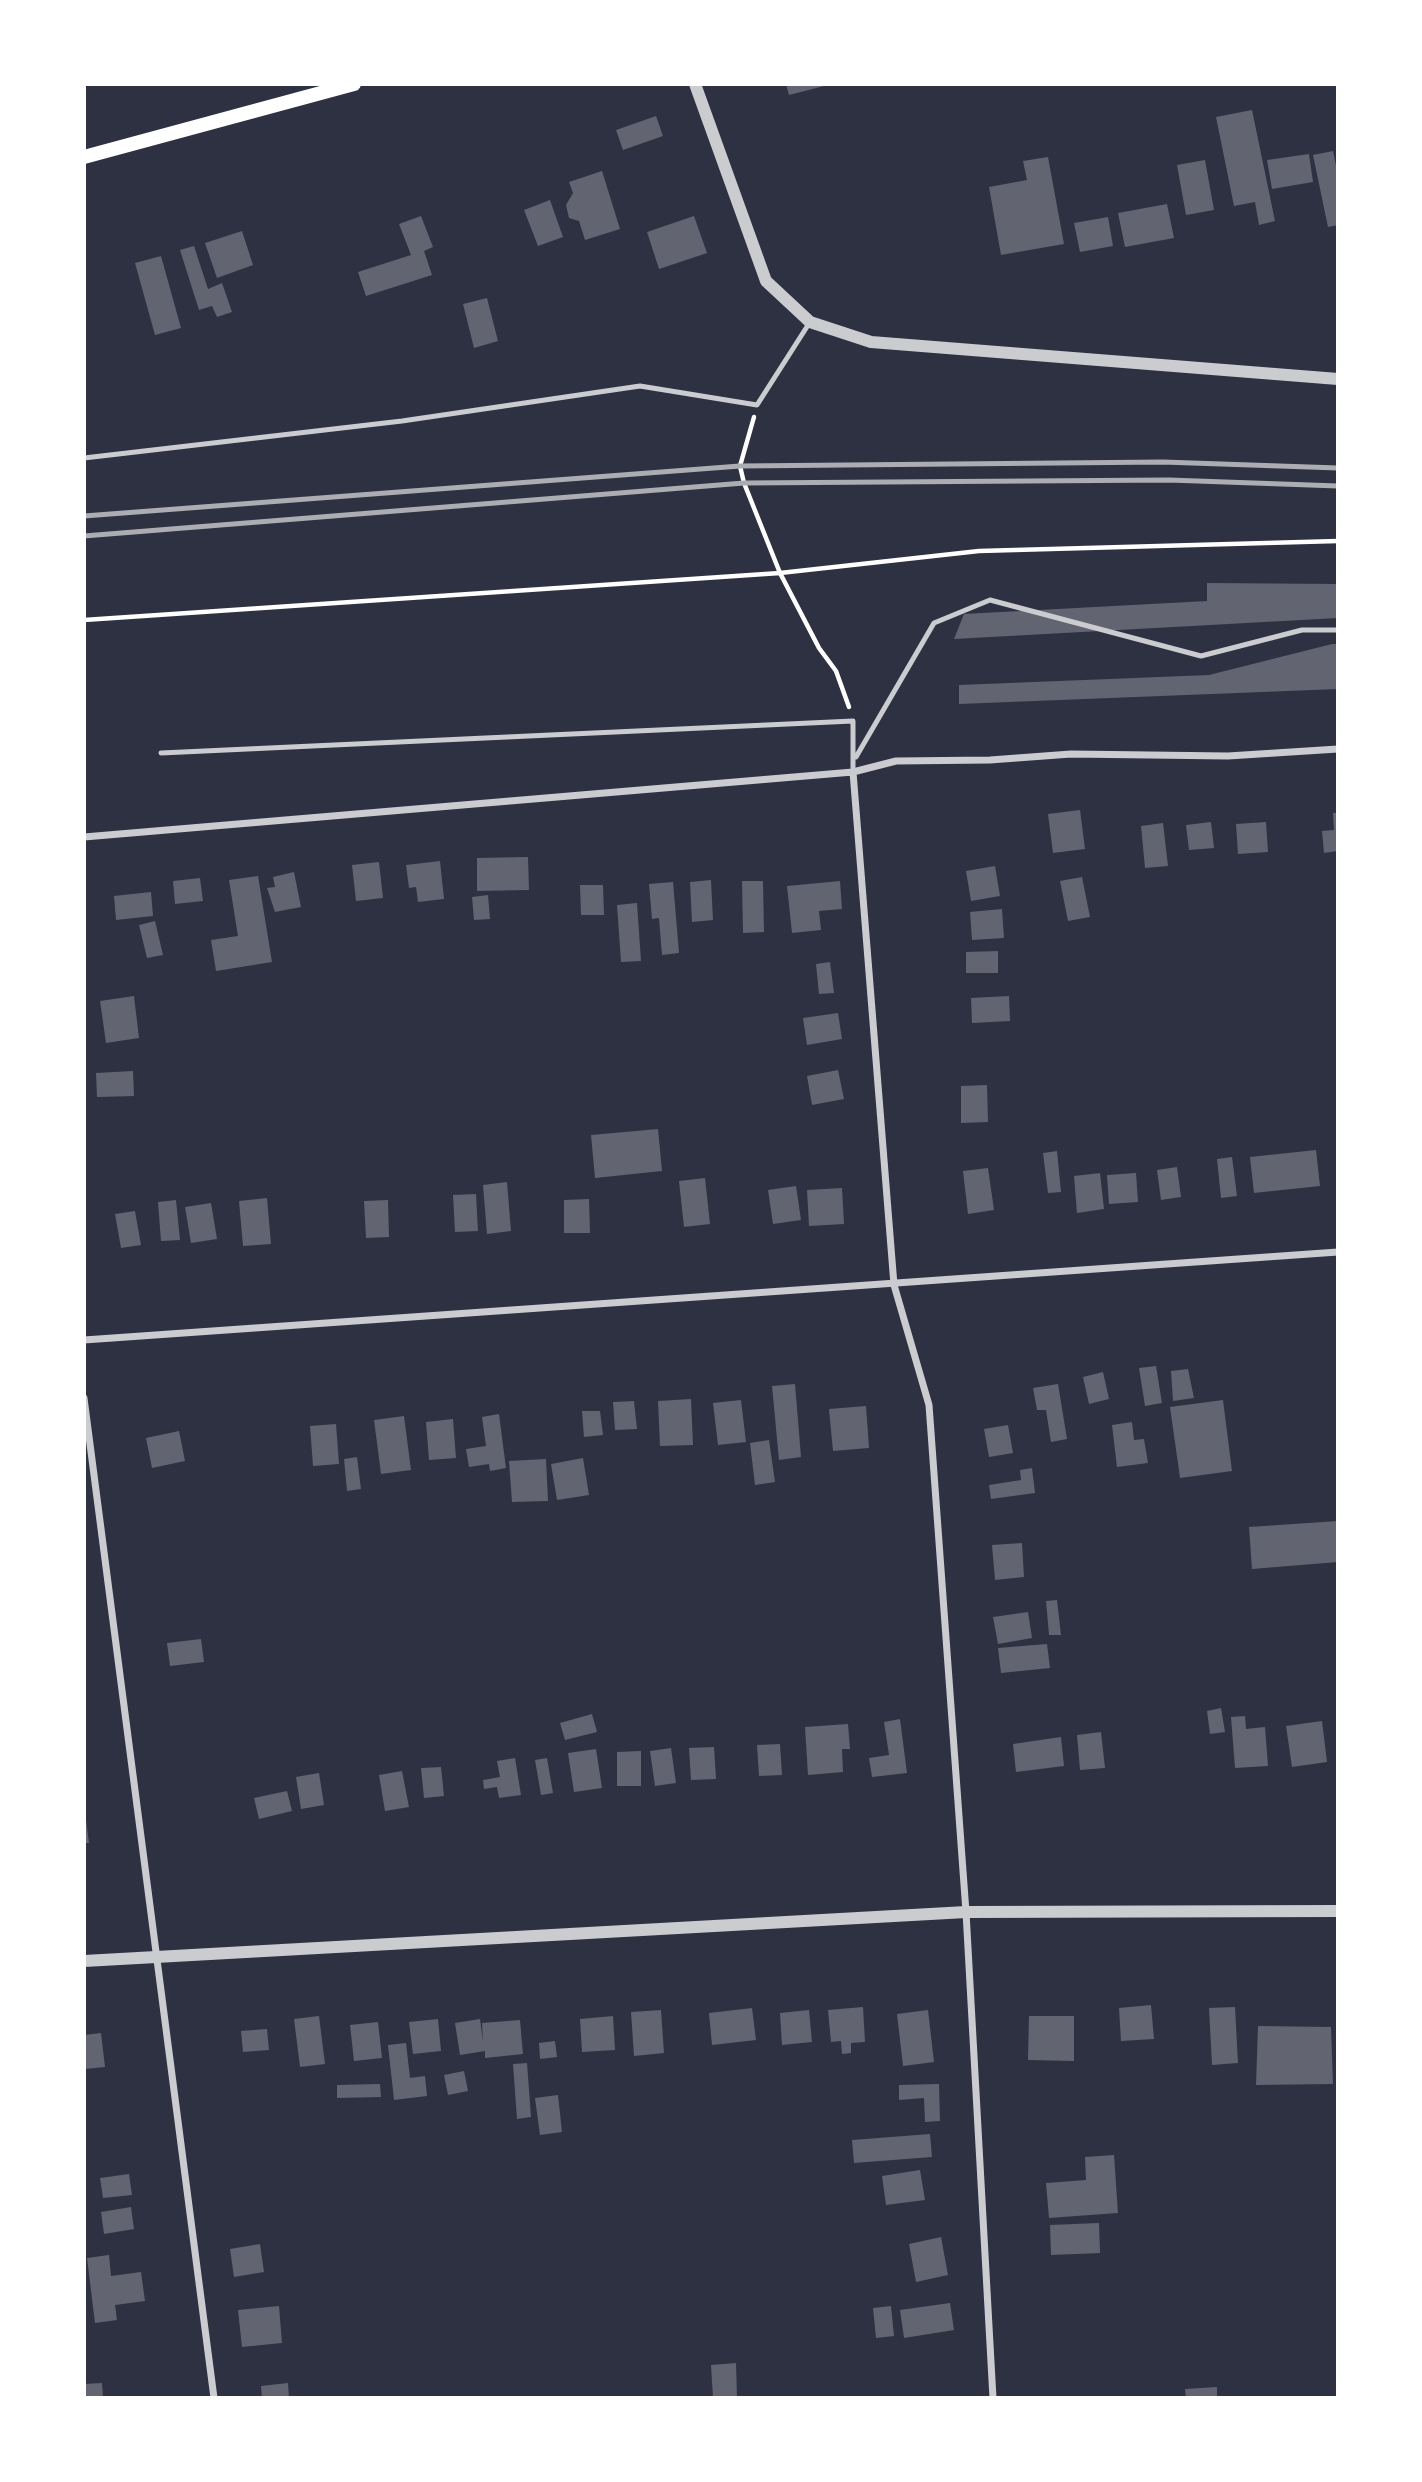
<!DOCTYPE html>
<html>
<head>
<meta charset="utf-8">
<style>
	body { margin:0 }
	#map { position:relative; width:1422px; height:2482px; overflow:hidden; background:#2d3142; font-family:Inter,sans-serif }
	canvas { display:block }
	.frame { position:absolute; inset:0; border:86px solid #fff; pointer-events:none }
</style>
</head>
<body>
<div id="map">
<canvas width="1422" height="2482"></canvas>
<div class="frame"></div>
</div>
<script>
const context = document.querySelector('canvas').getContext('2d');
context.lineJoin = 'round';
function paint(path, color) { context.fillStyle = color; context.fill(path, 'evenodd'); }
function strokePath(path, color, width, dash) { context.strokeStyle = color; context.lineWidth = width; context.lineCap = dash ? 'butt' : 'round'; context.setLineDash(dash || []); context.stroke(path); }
const building = new Path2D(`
	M786 84H828V85L789 95Z
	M1252 110 1275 221 1259 225 1255 202 1234 206 1216 117Z
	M656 116 663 136 623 150 616 130Z
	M1333 151 1338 175V225L1328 227 1313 155Z
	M1309 154 1313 182 1272 189 1267 160Z
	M1048 157 1064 244 1001 255 989 187 1027 180 1023 161Z
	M1205 160 1214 210 1186 215 1177 165Z
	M602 171 620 229 585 240 579 221 569 218 566 205 573 193 569 182Z
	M550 200 563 237 538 246 524 210Z
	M1167 204 1174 238 1125 247 1118 213Z
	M421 216 433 247 424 251 432 275 366 296 358 272 411 255 399 224Z
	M694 216 707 253 659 269 647 232Z
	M1108 217 1113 246 1080 252 1074 223Z
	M242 231 253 265 217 278 205 243Z
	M194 246 208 289 222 283 232 312 217 317 212 306 199 310 180 250Z
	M161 256 181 328 155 335 135 263Z
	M487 298 498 341 474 348 463 304Z
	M1207 583 1338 584V618L954 639 964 614 1207 601Z
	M1332 644H1338V689L959 704V685L1209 675Z
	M1080 810 1085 849 1053 853 1048 814Z
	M1333 813H1338V851L1324 853 1322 831 1334 830Z
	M1211 822 1214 848 1189 850 1186 825Z
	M1266 822 1268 852 1238 854 1236 824Z
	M1163 823 1168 866 1145 868 1141 826Z
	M528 857 529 890 477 891V858Z
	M440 861 444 899 418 902 416 887 409 888 406 865Z
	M379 862 383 898 356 901 352 865Z
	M995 866 1000 896 971 901 966 871Z
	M294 872 301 907 275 912 267 888 275 887 273 877Z
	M258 876 272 962 216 971 211 940 238 936 229 880Z
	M1082 877 1090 917 1068 921 1060 881Z
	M200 878 203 901 175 904 173 881Z
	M711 880 713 920 692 922 690 882Z
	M742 881H763L764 932 743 933Z
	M840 881 842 909 819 911 821 930 792 933 787 886Z
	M673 882 679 953 662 955 659 918 652 919 649 884Z
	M580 885H603L604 915H581Z
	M151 892 153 916 116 920 114 896Z
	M488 895 490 919 474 920 472 897Z
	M637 903 641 961 621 962 617 905Z
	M1002 909 1004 938 972 940 970 912Z
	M155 921 163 955 147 958 139 925Z
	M998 951V973H966V952Z
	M830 962 834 993 819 994 816 964Z
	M134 996 139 1038 106 1043 100 1001Z
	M1009 996 1010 1021 972 1023 971 998Z
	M838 1013 842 1039 807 1045 803 1018Z
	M838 1070 844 1099 812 1105 807 1076Z
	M133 1071 134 1096 97 1097 96 1073Z
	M987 1085 988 1122 961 1123V1086Z
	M658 1129 662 1171 595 1178 591 1135Z
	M1316 1150 1320 1186 1254 1193 1250 1157Z
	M1057 1151 1061 1192 1048 1193 1043 1153Z
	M1232 1157 1237 1196 1221 1198 1217 1159Z
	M1177 1167 1181 1197 1161 1200 1157 1170Z
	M988 1168 994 1210 968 1214 963 1171Z
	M1100 1173 1104 1209 1077 1213 1074 1176Z
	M1136 1173 1138 1202 1109 1204 1107 1175Z
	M705 1178 710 1224 684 1227 679 1181Z
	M507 1182 511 1231 487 1234 483 1185Z
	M796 1186 801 1220 773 1224 768 1190Z
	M842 1188 844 1224 809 1226 807 1190Z
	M476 1194 478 1231 455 1232 453 1195Z
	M267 1198 271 1244 243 1246 239 1201Z
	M589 1199 590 1233H564V1200Z
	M176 1200 180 1240 161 1241 158 1202Z
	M388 1200 389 1237 366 1238 364 1201Z
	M211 1203 217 1239 191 1243 185 1207Z
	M135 1211 141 1245 121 1248 115 1214Z
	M1156 1366 1162 1403 1145 1406 1139 1368Z
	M1188 1369 1194 1398 1173 1401 1171 1371Z
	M1103 1372 1109 1399 1089 1404 1083 1377Z
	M795 1384 801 1457 779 1460 772 1386Z
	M1058 1384 1067 1439 1051 1442 1046 1410H1037L1033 1388Z
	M691 1399 693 1445 660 1446 658 1401Z
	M741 1400 746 1442 718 1445 713 1403Z
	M1223 1400 1232 1471 1180 1478 1170 1407Z
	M634 1401 637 1429 615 1430 613 1402Z
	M866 1406 869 1448 833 1451 829 1409Z
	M582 1411H600L603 1435 584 1437Z
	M499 1414 506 1468 490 1471 489 1464 469 1467 466 1449 486 1446 482 1417Z
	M404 1416 411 1470 381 1474 374 1420Z
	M453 1419 456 1458 429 1460 426 1422Z
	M1132 1422 1134 1440 1144 1439 1148 1463 1117 1467 1112 1425Z
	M336 1424 339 1464 313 1466 310 1426Z
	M1008 1425 1013 1453 989 1457 984 1429Z
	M179 1431 185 1461 152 1468 146 1438Z
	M769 1440 775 1482 755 1485 750 1443Z
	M357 1457 361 1489 347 1491 344 1459Z
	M583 1458 589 1495 557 1500 551 1464Z
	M546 1459 548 1501 512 1502 509 1461Z
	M1032 1468 1035 1493 991 1499 989 1485 1021 1480 1020 1470Z
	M1338 1521V1562L1252 1569 1249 1527Z
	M1022 1543 1024 1577 995 1580 992 1545Z
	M1057 1600 1061 1635H1049L1046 1601Z
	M1028 1612 1032 1638 998 1644 993 1617Z
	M201 1639 204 1662 170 1666 167 1643Z
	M1047 1644 1050 1668 1001 1673 998 1648Z
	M1221 1708 1225 1732 1210 1734 1207 1711Z
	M592 1714 597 1732 565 1740 560 1723Z
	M1245 1716 1246 1729 1265 1727 1268 1766 1235 1768 1231 1717Z
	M900 1719 907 1773 872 1777 869 1758 889 1755 884 1722Z
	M1322 1721 1327 1762 1292 1767 1286 1726Z
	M848 1724 850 1749H842L843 1772 808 1775 805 1727Z
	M1101 1732 1105 1768 1080 1770 1077 1735Z
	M1061 1737 1064 1766 1016 1772 1013 1744Z
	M780 1744 782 1775 759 1776 757 1745Z
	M714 1747 716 1779 691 1780 689 1748Z
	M671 1748 676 1783 655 1786 650 1751Z
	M596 1749 602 1788 574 1792 568 1753Z
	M641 1751V1786H617V1752Z
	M515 1758 521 1795 499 1798 497 1787 484 1789 483 1780 500 1777 497 1761Z
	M547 1758 553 1793 541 1795 535 1760Z
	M441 1767 444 1796 424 1798 421 1768Z
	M402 1771 409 1807 385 1811 379 1775Z
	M319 1773 324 1805 301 1809 296 1777Z
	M287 1791 292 1811 259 1819 254 1798Z
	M84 1804 89 1843H84Z
	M1151 2005 1154 2039 1121 2041 1119 2008Z
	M863 2007 865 2042 851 2043V2053L842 2054 841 2041 831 2042 828 2010Z
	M1235 2007 1238 2063 1212 2065 1209 2008Z
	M752 2008 756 2040 712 2045 709 2013Z
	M661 2010 664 2053 634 2056 631 2012Z
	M809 2010 812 2042 782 2045 780 2013Z
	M928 2010 934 2062 903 2066 897 2014Z
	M319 2016 325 2064 300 2067 294 2019Z
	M613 2016 615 2050 582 2052 580 2019Z
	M1029 2016H1074V2061L1028 2060Z
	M438 2019 441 2051 413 2054 409 2022Z
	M480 2019 483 2042 482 2023 520 2020 523 2054 485 2058V2051L460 2055 455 2023Z
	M378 2022 382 2058 354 2061 350 2025Z
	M1258 2026 1331 2027 1333 2084 1256 2085Z
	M267 2029 269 2050 243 2052 241 2031Z
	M101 2033 105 2067 85 2069 84 2035Z
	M555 2041 557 2057 540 2059 539 2043Z
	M406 2043 410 2078 425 2076 427 2096 394 2100 388 2045Z
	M527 2063 531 2117 517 2119 513 2064Z
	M464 2071 468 2091 448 2095 444 2075Z
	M380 2084 381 2097 337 2098V2085Z
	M939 2084 940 2121 925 2122 924 2098 899 2100V2085Z
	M558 2095 562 2132 540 2135 535 2098Z
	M930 2134 932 2157 854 2163 852 2140Z
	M1114 2155 1118 2213 1049 2218 1046 2183 1086 2180 1085 2157Z
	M920 2170 925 2200 886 2205 882 2176Z
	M129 2174 132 2195 103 2198 100 2178Z
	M131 2207 134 2229 104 2234 101 2212Z
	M1099 2223 1100 2253 1051 2255 1050 2225Z
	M941 2237 948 2275 916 2282 909 2244Z
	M260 2244 264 2272 234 2277 230 2249Z
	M109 2255 111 2276 141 2272 145 2301 115 2305 117 2320 95 2323 87 2258Z
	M950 2303 954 2330 904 2338 900 2310Z
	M279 2306 282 2343 242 2347 238 2310Z
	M891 2306 894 2336 876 2338 873 2308Z
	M736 2363 737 2398H713L711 2365Z
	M102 2383 103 2398H84V2384Z
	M288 2383 289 2398H262L261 2386Z
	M1217 2387V2398H1186L1185 2389Z`);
const path = new Path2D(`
	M754 417 740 466 744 483 780 573 819 648 836 671 849 707
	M84 620 780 573 979 551 1338 541`);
const service = new Path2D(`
	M84 458 402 421 640 386 757 405 810 322
	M161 753 853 721V772
	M856 757 934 623 990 600 1201 656 1302 630H1338`);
const minor = new Path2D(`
	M853 772 894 1285 929 1405 966 1912 993 2398
	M84 837 853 772 896 761 990 760 1071 754 1228 756 1338 749
	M84 1340 1338 1252
	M84 1398 214 2398`);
const tertiary = new Path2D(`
	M695 84 766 281 810 322 871 342 1338 379
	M84 1961 966 1912 1338 1911`);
const secondary = new Path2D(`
	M84 157 354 84`);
const rail = new Path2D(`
	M84 516 740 466 1163 462 1338 468
	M84 536 744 483 1169 480 1338 486`);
paint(building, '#626471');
strokePath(path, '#fff', 4.5);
strokePath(service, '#caccd0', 5);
strokePath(minor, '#caccd0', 7);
strokePath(tertiary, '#caccd0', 12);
strokePath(secondary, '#fff', 14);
strokePath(rail, '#abadb3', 5);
</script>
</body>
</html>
